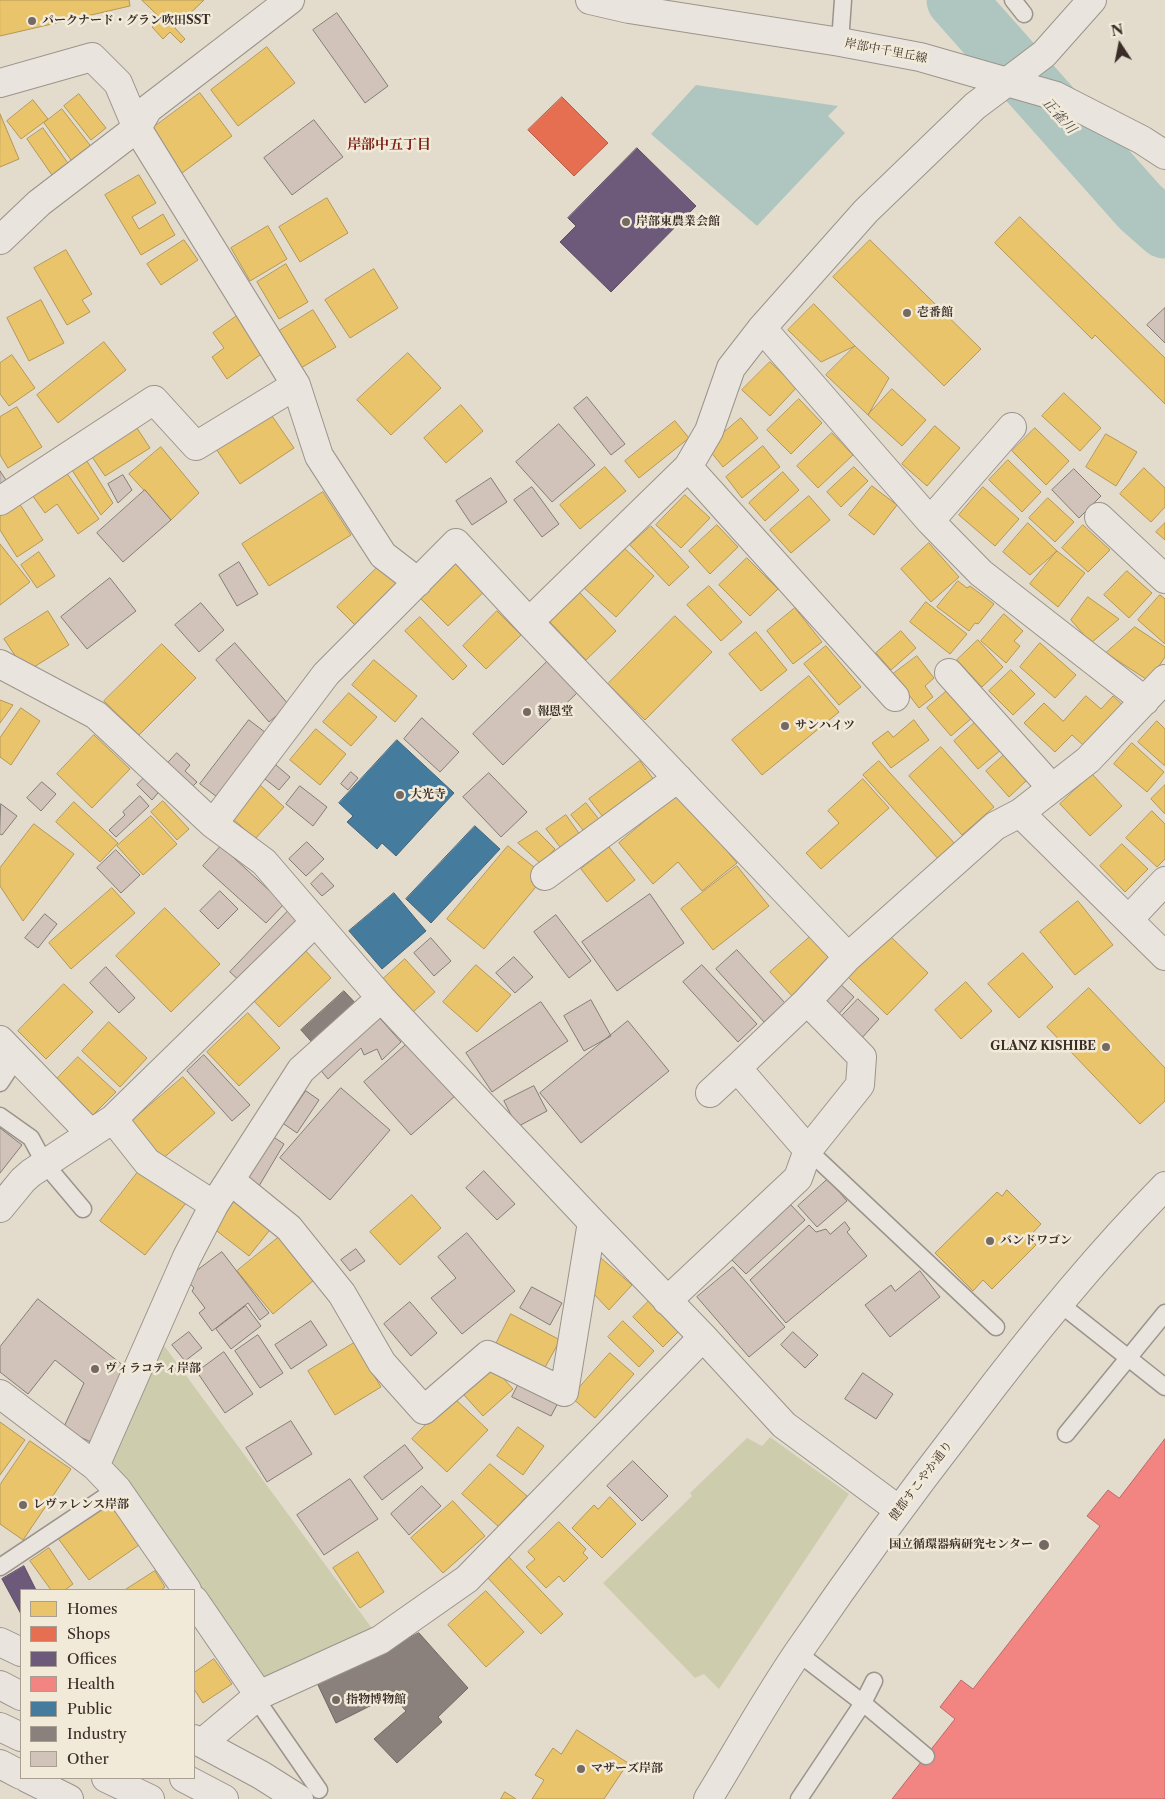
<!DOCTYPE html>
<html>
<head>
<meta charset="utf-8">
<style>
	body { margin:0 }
	#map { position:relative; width:1165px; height:1799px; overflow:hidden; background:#e3dccd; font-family:"Libre Caslon Text",serif }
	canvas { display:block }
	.legend { position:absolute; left:20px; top:1589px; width:175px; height:190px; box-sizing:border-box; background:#f2ead9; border:1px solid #a89e92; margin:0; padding:6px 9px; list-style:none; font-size:15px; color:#3a2d28 }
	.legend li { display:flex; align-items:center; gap:10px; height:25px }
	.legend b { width:25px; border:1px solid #a89e92 }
	.north { position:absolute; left:1095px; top:20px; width:50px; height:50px; -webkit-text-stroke:4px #f2ead9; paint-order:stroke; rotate:349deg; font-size:14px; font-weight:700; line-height:20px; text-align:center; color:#3a2d28 }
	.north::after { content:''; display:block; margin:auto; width:18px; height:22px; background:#3a2d28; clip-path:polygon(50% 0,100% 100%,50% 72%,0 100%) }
</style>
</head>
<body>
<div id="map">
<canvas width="1165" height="1799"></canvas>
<ul class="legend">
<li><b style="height:14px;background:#e9c46a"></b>Homes</li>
<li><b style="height:14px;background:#e76f51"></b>Shops</li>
<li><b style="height:14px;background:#6d597a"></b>Offices</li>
<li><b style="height:14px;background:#f28482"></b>Health</li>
<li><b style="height:14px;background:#457b9d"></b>Public</li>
<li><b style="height:14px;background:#8a817c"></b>Industry</li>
<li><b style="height:14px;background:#d1c3b9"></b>Other</li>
</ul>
<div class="north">N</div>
</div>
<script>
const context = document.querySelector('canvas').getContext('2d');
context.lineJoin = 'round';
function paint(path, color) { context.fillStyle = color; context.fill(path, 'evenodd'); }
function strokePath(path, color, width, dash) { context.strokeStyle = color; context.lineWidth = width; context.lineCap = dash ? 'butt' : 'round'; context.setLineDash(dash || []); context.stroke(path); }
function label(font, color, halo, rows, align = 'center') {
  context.font = font + ' "Libre Caslon Text","Noto Serif JP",serif'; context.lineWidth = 5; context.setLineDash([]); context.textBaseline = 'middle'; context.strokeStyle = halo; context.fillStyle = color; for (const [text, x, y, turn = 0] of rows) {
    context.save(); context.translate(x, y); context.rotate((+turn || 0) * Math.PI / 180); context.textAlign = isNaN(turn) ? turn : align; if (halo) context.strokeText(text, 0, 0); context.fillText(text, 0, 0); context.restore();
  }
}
const green = new Path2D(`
	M157 1336 374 1631 272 1679 255 1674 104 1459Z
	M770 1437 849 1494 719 1689 704 1674 695 1678 603 1583 692 1496 690 1493 747 1438 762 1446Z`);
const water = new Path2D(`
	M696 85 838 106 828 116 845 133 757 226 651 134Z`);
const homes = new Path2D(`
	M0 0H129L130 6 0 36Z
	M142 0H204L175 28 185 39 181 43 170 32 163 39 152 27 161 19Z
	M267 47 295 83 238 126 211 90Z
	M200 93 232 136 182 173 150 130Z
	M79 94 106 128 91 140 64 106Z
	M33 100 48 119 21 139 7 121Z
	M62 109 93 149 74 164 44 123Z
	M0 114 19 159 0 167Z
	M43 128 70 166 54 178 27 139Z
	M139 175 156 203 132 217 139 229 163 214 175 235 141 255 105 195Z
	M327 198 348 233 300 262 279 227Z
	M1020 217 1165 358V404L1095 335 1092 339 995 243Z
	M268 226 287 259 250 281 231 248Z
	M184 240 198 260 161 285 147 264Z
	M870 240 981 349 944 386 833 277Z
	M66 250 92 294 82 300 90 312 67 325 34 268Z
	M286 264 308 302 279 319 257 282Z
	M374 269 398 308 350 338 325 300Z
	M41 300 64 343 29 361 7 318Z
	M814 304 855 346 821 362 788 330Z
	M313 310 336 347 301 368 279 331Z
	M238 315 264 352 227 379 212 357 224 348 213 333Z
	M104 342 126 370 58 423 37 395Z
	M855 346 889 378 868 415 826 375Z
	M408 353 441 388 391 435 357 400Z
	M12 355 35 388 9 406 0 394V363Z
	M770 362 797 387 770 416 742 390Z
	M892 389 926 420 902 446 868 415Z
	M1064 393 1101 428 1080 451 1042 416Z
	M799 399 822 423 791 454 767 430Z
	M461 405 483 431 446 463 424 438Z
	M17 407 42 447 8 468 0 455V417Z
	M270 413 294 448 240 484 216 449Z
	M741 418 758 438 723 467 707 447Z
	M675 421 689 438 639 478 625 461Z
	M135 425 150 448 105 476 90 454Z
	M935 426 960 448 927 486 902 464Z
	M1035 428 1069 461 1046 485 1012 451Z
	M832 433 853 455 818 488 797 466Z
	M1106 434 1137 452 1116 486 1086 467Z
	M763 446 780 467 742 498 726 477Z
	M161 447 199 493 171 520 129 474Z
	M85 458 113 503 101 515 70 467Z
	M1008 460 1041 492 1022 512 989 480Z
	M605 467 626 491 580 529 560 505Z
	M854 467 868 481 841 507 827 492Z
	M1144 468 1165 488V507L1151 522 1120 494Z
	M66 472 99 519 78 534 57 504 45 513 32 495Z
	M783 472 799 490 765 521 749 503Z
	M872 486 897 505 874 535 849 515Z
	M983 487 1019 519 995 546 959 515Z
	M323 492 351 535 269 586 242 544Z
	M685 495 710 518 681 548 656 525Z
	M809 496 830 520 791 553 770 530Z
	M1048 498 1074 522 1055 542 1029 518Z
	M19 503 43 540 17 557 0 530V516Z
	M1028 523 1057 551 1030 575 1003 552Z
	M1165 523V540L1156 532Z
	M717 525 738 547 710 574 689 551Z
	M1083 525 1110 550 1088 572 1062 548Z
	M651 526 689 567 669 586 630 545Z
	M929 543 959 577 931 602 901 569Z
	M0 544 30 582 0 605Z
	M622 546 654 576 616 617 583 587Z
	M1057 551 1085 573 1058 607 1030 584Z
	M39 552 55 576 37 588 21 565Z
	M747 558 778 589 750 616 719 585Z
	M458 559 487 589 448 626 419 597Z
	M384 561 407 584 360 630 337 607Z
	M1127 571 1152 593 1129 618 1104 595Z
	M958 581 967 588 970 586 994 604 978 624 975 623 969 631 937 607Z
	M709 586 742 622 721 641 687 605Z
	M580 593 616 631 586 660 550 622Z
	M1160 595 1165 599V644L1138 620Z
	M1088 597 1119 619 1091 643 1071 620Z
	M926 602 967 634 950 654 910 622Z
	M795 608 822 642 793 664 767 631Z
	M48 611 69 645 26 672 4 639Z
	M497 611 521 635 486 669 463 646Z
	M1004 614 1023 631 1014 641 1020 646 1006 663 981 641Z
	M675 616 712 652 645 720 608 684Z
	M420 617 467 666 453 680 405 631Z
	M1135 627 1165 647V657L1149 681 1106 653Z
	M901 631 916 648 891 670 876 653Z
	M756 632 787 670 761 691 729 654Z
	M978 640 1003 667 982 687 957 660Z
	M1040 643 1076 675 1055 698 1020 667Z
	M162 644 196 678 139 735 104 701Z
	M826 646 861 687 839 705 804 664Z
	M917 656 934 678 925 686 933 697 919 708 893 674Z
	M374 660 417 696 395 722 352 685Z
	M1011 670 1035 694 1013 715 989 691Z
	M809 676 839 712 762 775 732 740Z
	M948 690 973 717 951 736 927 708Z
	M349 693 377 717 351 746 323 722Z
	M1086 696 1101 709 1113 696 1123 705 1084 746 1072 735 1055 752 1024 723 1044 703 1063 721Z
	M0 700 13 705 0 723Z
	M21 708 40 721 11 765 0 757V738Z
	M914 720 929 740 891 768 872 743 888 731 893 737Z
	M978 720 1002 749 978 769 954 741Z
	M1157 721 1165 729V766L1138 742Z
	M316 729 346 754 320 785 290 760Z
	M94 735 130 769 92 808 57 774Z
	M1132 743 1164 772 1147 792 1114 764Z
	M941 747 994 807 962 835 909 776Z
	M1004 755 1027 780 1009 797 986 771Z
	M640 761 657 784 607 822 589 799Z
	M879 761 957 846 940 861 863 775Z
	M1092 774 1122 806 1090 836 1060 804Z
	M863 779 889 808 821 869 806 853 839 823 828 811Z
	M260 785 284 807 255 839 231 817Z
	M1165 785V814L1151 799Z
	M679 793 737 863 702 891 678 862 653 884 619 843Z
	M163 801 189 829 177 840 151 812Z
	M74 802 118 843 100 862 56 822Z
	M586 803 602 823 587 835 571 815Z
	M1152 811 1165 824V859L1157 867 1126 838Z
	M566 815 583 839 564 852 546 829Z
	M151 816 177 844 143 875 117 846Z
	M34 824 74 854 23 921 0 886V868Z
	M537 831 555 849 541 864 518 843Z
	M1122 844 1148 869 1125 892 1100 866Z
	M508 846 545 876 484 949 447 919Z
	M609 847 635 880 607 902 581 869Z
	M737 866 769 906 713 950 681 909Z
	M112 888 135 913 71 969 49 943Z
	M1078 901 1113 945 1075 975 1040 932Z
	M165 908 220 964 171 1012 116 956Z
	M889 935 928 973 887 1015 848 977Z
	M811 936 833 962 793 997 770 972Z
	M304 949 331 978 279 1027 251 998Z
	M1023 953 1053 987 1019 1018 988 984Z
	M405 959 435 992 413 1012 383 979Z
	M476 965 511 995 477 1032 443 1002Z
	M966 982 992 1011 961 1039 935 1010Z
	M64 984 93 1012 46 1059 18 1031Z
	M1089 988 1165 1068V1101L1140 1124 1047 1027Z
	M248 1013 280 1048 239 1086 207 1052Z
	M109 1022 147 1058 120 1087 82 1051Z
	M78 1057 116 1092 91 1117 54 1082Z
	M183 1077 215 1113 160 1161 128 1124Z
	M141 1168 186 1203 145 1255 100 1221Z
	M1007 1190 1041 1224 1029 1237 1036 1245 992 1289 983 1280 973 1291 935 1253 997 1192 1002 1196Z
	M412 1195 441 1228 400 1265 370 1232Z
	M237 1198 273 1226 249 1256 213 1228Z
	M279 1237 314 1280 273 1314 237 1271Z
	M601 1258 632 1285 609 1310 592 1292Z
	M653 1297 683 1327 663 1347 633 1317Z
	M511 1314 560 1340 542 1373 494 1348Z
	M623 1321 654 1351 639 1367 608 1337Z
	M354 1343 381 1387 335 1415 308 1371Z
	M610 1353 634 1374 595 1418 571 1397Z
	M494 1368 513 1389 483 1416 464 1395Z
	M453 1397 488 1430 447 1472 412 1439Z
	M0 1422 25 1440 0 1475Z
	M518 1427 544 1446 523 1475 497 1456Z
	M30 1441 71 1469 23 1540 0 1524V1485Z
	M490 1464 527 1496 499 1527 462 1494Z
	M610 1497 636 1524 602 1558 572 1528 594 1505 598 1509Z
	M453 1501 485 1536 443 1573 411 1538Z
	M110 1503 116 1513 120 1511 137 1536 135 1539 139 1545 89 1580 57 1537Z
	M559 1522 586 1549 583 1553 588 1558 564 1582 559 1576 546 1588 526 1567 535 1559 528 1552Z
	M49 1548 73 1584 65 1590H51L30 1561Z
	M358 1552 384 1592 360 1608 333 1568Z
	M507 1555 563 1614 541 1634 485 1575Z
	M155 1571 165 1587 161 1590H125Z
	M486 1591 524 1632 486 1667 448 1625Z
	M214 1659 232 1684 203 1703 194 1689V1673Z
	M577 1730 628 1763 604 1799H532L544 1780 535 1775 553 1748 561 1754Z
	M505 1792 516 1799H501Z`);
const shops = new Path2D(`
	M562 97 608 143 574 176 528 130Z`);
const offices = new Path2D(`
	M637 148 696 206 611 292 560 242 576 226 568 218Z
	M24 1566 36 1590H21V1614L2 1579Z`);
const health = new Path2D(`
	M1165 1439V1799H892L955 1719 940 1707 961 1680 973 1689 1100 1526 1087 1516 1108 1490 1119 1498Z`);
const public = new Path2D(`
	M397 740 454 793 396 856 382 843 377 849 347 822 353 816 339 803Z
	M475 826 500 849 431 923 406 899Z
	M394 893 426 931 382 969 349 931Z`);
const industry = new Path2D(`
	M344 991 361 1009 318 1049 301 1030Z
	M419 1633 468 1688 438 1717 442 1722 397 1763 374 1739 406 1711 392 1695 336 1723 318 1685Z`);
const river = new Path2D(`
	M956 0 1140 207 1165 229`);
const building = new Path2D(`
	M337 13 388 86 365 103 313 30Z
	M314 120 343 157 292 195 264 158Z
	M1165 308V343L1147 325Z
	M587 397 625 444 611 455 574 408Z
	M559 424 595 465 552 502 516 462Z
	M1074 469 1101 496 1079 518 1052 490Z
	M0 471 8 483 0 489Z
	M123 475 132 490 118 503 108 484Z
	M491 478 507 502 472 525 456 501Z
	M532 487 559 524 542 537 514 500Z
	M145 490 171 520 123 562 97 533Z
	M239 562 258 594 237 606 219 575Z
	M110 578 136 611 87 649 61 617Z
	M201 603 224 630 199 652 175 625Z
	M235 643 289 705 269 722 216 660Z
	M551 658 581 689 503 765 473 734Z
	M422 718 459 752 440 772 404 739Z
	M249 720 270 736 221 800 200 784Z
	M177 753 190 765 185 771 197 782 191 788 166 765Z
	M276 765 290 777 279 790 265 779Z
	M351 772 358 778 348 790 341 784Z
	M149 773 163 787 152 800 137 785Z
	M489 773 527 812 501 837 463 797Z
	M42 782 56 794 41 811 27 798Z
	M300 786 327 807 313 826 286 804Z
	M140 796 149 806 116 837 109 830 125 815 123 812Z
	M1 804 17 816 2 835 0 834Z
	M307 842 324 859 306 876 289 859Z
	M221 846 284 904 266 923 203 866Z
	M116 850 140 875 121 893 97 868Z
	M322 873 334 886 322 896 311 884Z
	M220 891 238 909 218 929 200 911Z
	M650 894 684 943 617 991 582 942Z
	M290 909 304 923 244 985 230 972Z
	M45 914 57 924 38 948 25 938Z
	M556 915 591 961 569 978 534 932Z
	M431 938 451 961 434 976 414 953Z
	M737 950 785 1003 764 1022 716 969Z
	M514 957 533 977 515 993 496 973Z
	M702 965 757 1024 738 1042 683 982Z
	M106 967 135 998 119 1013 90 983Z
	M837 981 854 997 836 1017 819 1001Z
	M858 999 879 1019 860 1040 838 1020Z
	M591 1000 611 1036 584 1051 564 1016Z
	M541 1002 568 1041 492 1092 466 1053Z
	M376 1014 401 1042 382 1060 377 1049 364 1055 361 1048 328 1079 318 1067Z
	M628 1021 669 1071 581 1143 540 1093Z
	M408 1043 455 1096 411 1135 364 1082Z
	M204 1055 250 1105 232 1121 187 1071Z
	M534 1086 547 1111 517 1127 504 1101Z
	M341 1088 390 1130 330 1200 280 1158Z
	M306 1091 319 1100 297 1133 284 1124Z
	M0 1128 22 1145 0 1173Z
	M272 1136 284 1144 256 1191 244 1183Z
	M484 1171 515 1204 497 1220 466 1188Z
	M828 1179 847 1201 817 1227 798 1206Z
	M791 1205 805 1220 746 1274 732 1260Z
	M845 1222 850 1229 847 1232 867 1256 786 1323 750 1280 809 1225 816 1232 826 1229 830 1234Z
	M467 1233 515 1291 462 1334 431 1298 456 1278 438 1257Z
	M356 1249 365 1261 350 1271 341 1260Z
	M222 1252 269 1313 260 1320 248 1303 212 1331 199 1313 205 1308 192 1291 194 1288 186 1279Z
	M733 1267 785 1327 749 1357 697 1297Z
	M920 1271 940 1297 890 1337 865 1305 891 1285 895 1291Z
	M532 1287 562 1303 550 1325 520 1308Z
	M38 1299 124 1366 91 1442 63 1429 84 1383 55 1360 28 1394 0 1372V1347Z
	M410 1302 437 1333 411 1356 384 1324Z
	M246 1306 261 1326 231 1349 216 1329Z
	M311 1321 327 1345 291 1369 275 1345Z
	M189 1332 202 1348 185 1361 172 1345Z
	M793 1332 818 1355 805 1368 781 1345Z
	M258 1335 283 1373 260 1388 235 1351Z
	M224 1352 253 1394 225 1413 197 1372Z
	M863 1373 893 1394 876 1419 845 1399Z
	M520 1381 559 1401 551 1416 512 1397Z
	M291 1421 312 1454 267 1482 246 1448Z
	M405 1445 423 1468 382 1500 364 1477Z
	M633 1461 668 1496 642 1521 607 1486Z
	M350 1479 378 1519 324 1555 297 1515Z
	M422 1486 441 1506 409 1535 391 1514Z`);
const service = new Path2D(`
	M1013 0 1024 14
	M840 42 843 0
	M0 1066 8 1071 0 1083
	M0 1116 31 1138 45 1164 83 1209
	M808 1150 996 1327
	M1059 1303 1165 1387
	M1066 1434 1165 1313
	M0 1567 117 1489
	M798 1653 863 1703 926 1756
	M259 1695 261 1706 319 1790
	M799 1799 863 1703 874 1681`);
const minor = new Path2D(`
	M0 83 92 57 118 83 137 128 296 385 319 456 383 555 418 582
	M0 240 39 203 137 128 148 109 290 0
	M762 328 930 521 981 573 1145 701
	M688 467 895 697
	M0 501 154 400 196 446 296 385
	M1099 517 1165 579
	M930 521 1012 427
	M529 622 688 467 709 431 731 368 762 328 866 211 975 106 1007 82
	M0 664 96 715 213 824 264 862 381 998 592 1222 703 1337 784 1425 899 1510
	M949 673 1052 788
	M1020 813 1165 956
	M213 824 326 674 456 543 529 622 848 957
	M545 876 678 778
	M1129 919 1165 881
	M807 1001 862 1057 860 1085 808 1150
	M0 1040 90 1133
	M710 1093 737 1068
	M113 1119 147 1162 214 1205
	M230 1180 289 1228 342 1294 382 1363 424 1410 488 1355 564 1392 592 1222
	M0 1208 23 1180 31 1173 113 1119 315 922
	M667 1301 798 1178 808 1150 737 1068 807 1001 848 957 995 826 1020 813 1088 760 1165 679
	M0 1394 95 1466 117 1489 187 1590
	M95 1466 187 1257 214 1205 301 1070 381 998
	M194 1600 259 1695
	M0 1642 21 1652
	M0 1685 21 1696
	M0 1727 21 1737
	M194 1739 261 1775 299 1799
	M202 1743 259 1695 380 1640 467 1579 703 1337
	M0 1764 21 1775
	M27 1778 69 1799
	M106 1778 150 1799
	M184 1778 224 1799`);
const tertiary = new Path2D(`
	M590 0 629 9 840 42 920 57 1056 96 1142 140 1165 155
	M1007 82 1044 54 1092 0
	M708 1799C738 1750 766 1699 799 1651 853 1572 910 1494 969 1418 1030 1337 1094 1258 1165 1186`);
const markers = [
	[32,21,5,"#756a62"],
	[626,222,5,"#756a62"],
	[907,313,5,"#756a62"],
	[527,712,5,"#756a62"],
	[785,726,5,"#756a62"],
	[400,795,5,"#756a62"],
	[1106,1047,5,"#756a62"],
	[990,1241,5,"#756a62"],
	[95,1369,5,"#756a62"],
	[23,1505,5,"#756a62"],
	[1044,1545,6,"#756a62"],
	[336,1700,5,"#756a62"],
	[581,1769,5,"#756a62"]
];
const poiNames = [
	["パークナード・グラン吹田SST",42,21],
	["岸部東農業会館",636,222],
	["壱番館",917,313],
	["報恩堂",537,712],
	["サンハイツ",795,726],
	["大光寺",410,795],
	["GLANZ KISHIBE",1096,1047,"right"],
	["バンドワゴン",1000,1241],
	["ヴィラコティ岸部",105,1369],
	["レヴァレンス岸部",33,1505],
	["国立循環器病研究センター",1033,1545,"right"],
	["指物博物館",346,1700],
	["マザーズ岸部",591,1769]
];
const streetNames = [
	["岸部中千里丘線",886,51,11],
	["健都すこやか通り",921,1481,-53]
];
const waterNames = [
	["正雀川",1059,116,48]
];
const neighbourhoodNames = [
	["岸部中五丁目",389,145]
];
paint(green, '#cdcdad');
paint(water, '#afc6c0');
paint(homes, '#e9c46a');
strokePath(homes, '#b49756', 1);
paint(shops, '#e76f51');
strokePath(shops, '#b35b45', 1);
paint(offices, '#6d597a');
strokePath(offices, '#5e4c61', 1);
paint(health, '#f28482');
strokePath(health, '#bb6a67', 1);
paint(public, '#457b9d');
strokePath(public, '#42647a', 1);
paint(industry, '#8a817c');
strokePath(industry, '#726863', 1);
strokePath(river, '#afc6c0', 59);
paint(building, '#d1c3b9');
strokePath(building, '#837d76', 1);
strokePath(service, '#9a948c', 19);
strokePath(minor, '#9a948c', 30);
strokePath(tertiary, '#9a948c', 30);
strokePath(service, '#e9e5de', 16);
strokePath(minor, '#e9e5de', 28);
strokePath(tertiary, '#e9e5de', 28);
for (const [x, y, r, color] of markers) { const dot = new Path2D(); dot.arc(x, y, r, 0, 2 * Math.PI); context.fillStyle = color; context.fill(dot); strokePath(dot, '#f2ead9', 2); }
label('bold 12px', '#3a2d28', '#f2ead9', poiNames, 'left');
label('12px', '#3a2d28', '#f2ead9', streetNames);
label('italic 14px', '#52514d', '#f2ead9', waterNames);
label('bold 14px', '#7a1f14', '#f2ead9', neighbourhoodNames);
</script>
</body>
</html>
